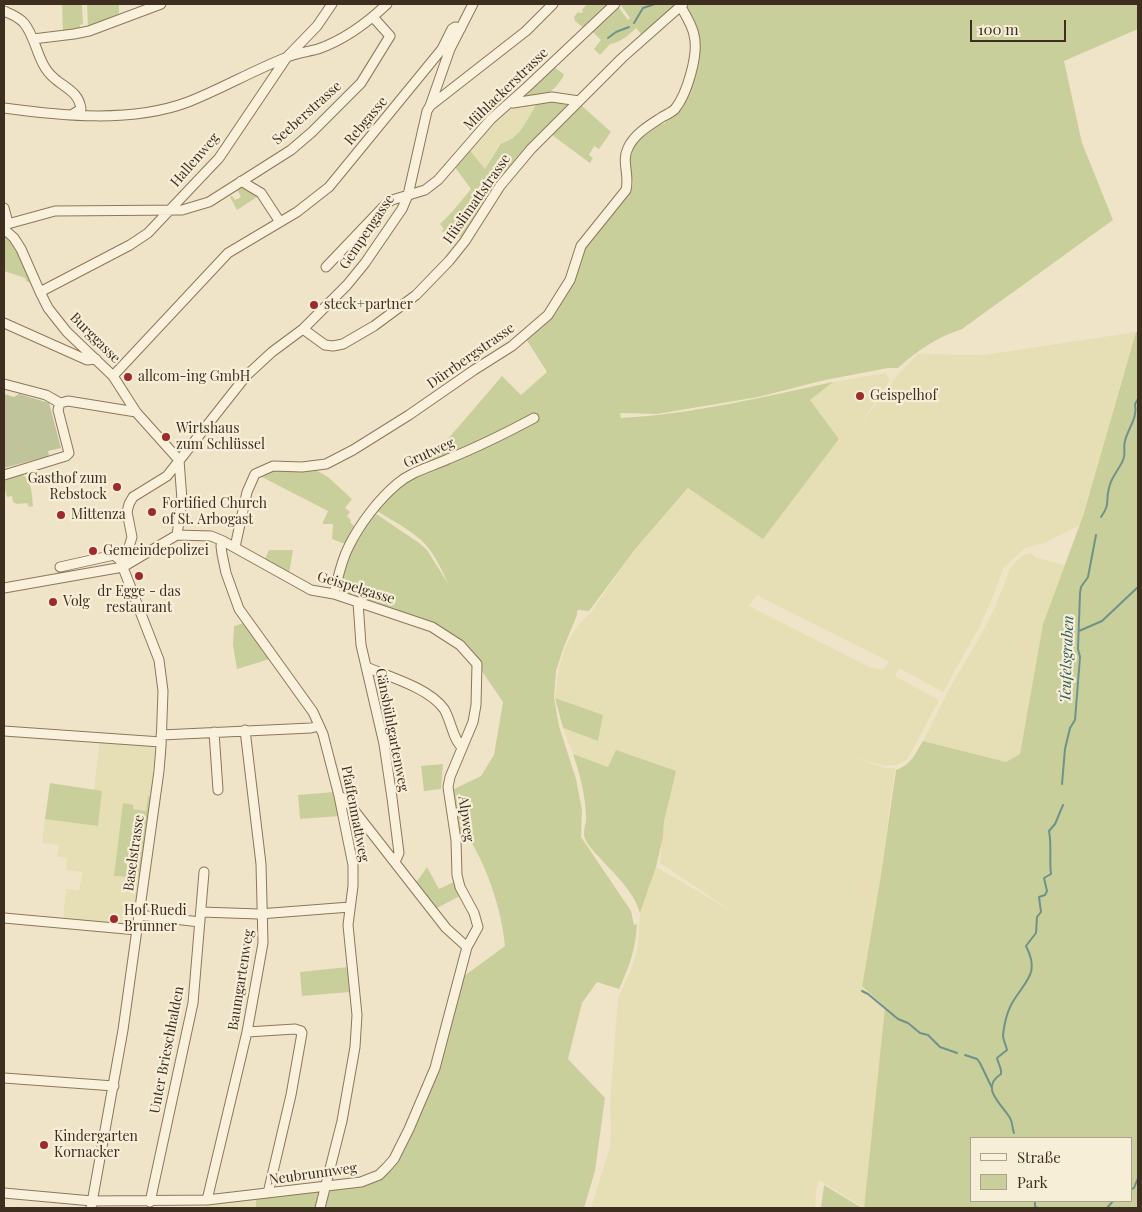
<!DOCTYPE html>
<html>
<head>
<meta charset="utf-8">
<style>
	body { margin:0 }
	#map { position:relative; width:1142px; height:1212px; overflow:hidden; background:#f0e4c8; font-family:"Playfair Display",serif }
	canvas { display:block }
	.frame { position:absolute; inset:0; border:5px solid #3d2e20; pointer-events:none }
	.legend { position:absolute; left:970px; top:1137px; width:162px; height:65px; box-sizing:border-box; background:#f7eed8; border:1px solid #ada18e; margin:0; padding:6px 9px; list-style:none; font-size:15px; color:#3d2e20 }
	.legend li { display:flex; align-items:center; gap:10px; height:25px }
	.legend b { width:25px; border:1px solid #ada18e }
	.scale { position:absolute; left:970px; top:20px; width:96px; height:22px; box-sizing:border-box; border:2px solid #3d2e20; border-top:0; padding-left:6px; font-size:15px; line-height:18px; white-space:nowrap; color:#3d2e20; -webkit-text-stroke:4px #f7eed8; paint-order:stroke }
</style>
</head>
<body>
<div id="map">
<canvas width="1142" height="1212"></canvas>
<div class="frame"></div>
<ul class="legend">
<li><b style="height:6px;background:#faf1dc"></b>Straße</li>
<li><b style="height:14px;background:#c9cf9b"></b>Park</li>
</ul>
<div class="scale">100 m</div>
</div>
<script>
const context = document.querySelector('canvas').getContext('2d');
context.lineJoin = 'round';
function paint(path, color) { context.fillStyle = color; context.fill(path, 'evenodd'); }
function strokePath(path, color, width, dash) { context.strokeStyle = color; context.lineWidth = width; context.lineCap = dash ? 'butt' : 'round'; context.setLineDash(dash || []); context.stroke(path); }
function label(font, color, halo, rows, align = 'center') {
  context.font = font + ' "Playfair Display",serif'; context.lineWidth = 4.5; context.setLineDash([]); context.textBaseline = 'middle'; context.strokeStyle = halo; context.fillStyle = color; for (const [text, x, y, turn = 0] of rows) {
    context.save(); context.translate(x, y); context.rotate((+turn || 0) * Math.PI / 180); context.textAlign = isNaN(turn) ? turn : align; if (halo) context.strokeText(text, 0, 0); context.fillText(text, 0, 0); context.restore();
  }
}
const farmland = new Path2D(`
	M537 103 528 120 510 141 500 143 485 169 468 148 480 132 511 106Z
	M1136 332 1080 525 1044 543 1025 548 1004 567 990 604 978 629 943 692 899 668 895 676 939 700 907 760 896 765 884 766 846 755 885 768H895L881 875 862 983V986L885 1007 864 1208 819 1180 816 1191 815 1208H591L610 1147 611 1129 610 1105 618 998 633 965 638 946 640 913 656 867 733 912 660 863 664 822 617 750 609 767 573 754 563 728 598 741 603 715 555 698 558 672 564 650 571 636 581 622 591 612 636 548 689 488 763 538 839 439 810 400 833 382 886 373 890 380 859 426 901 371 918 354 984 355ZM757 595 888 661 889 662 882 670 869 667 749 606Z
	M1031 553 1034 557 1065 565 1043 624 1020 754 1006 762 923 741 947 693 982 633 996 605 1010 569 1017 560 1024 555Z
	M100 739 155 744 152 797 148 796 146 811 133 809V805L114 876 139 878 132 924 130 925 63 921 66 889 79 890 83 872 66 870 67 858 57 857 59 845 42 843 45 819 98 825 102 791 94 790Z
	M256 1197V1208H206L205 1204Z`);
const green = new Path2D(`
	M62 4H82L83 24 80 25V30L63 31Z
	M87 4H119V15L88 27Z
	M587 4H611L585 29 575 21 574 17 578 12 581 13 583 12 582 10Z
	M620 4H681L642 35 636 28C629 35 620 43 610 44L600 55 594 49 601 40 591 30 617 5 628 20 630 18Z
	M684 4H1138V29L1064 61 1082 143 1113 220 962 329C936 338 918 350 898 368H888L825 380 758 397 657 414 620 413 621 418C693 414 763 397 833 382L810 400 839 439 763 539 688 488 636 548 589 611 579 610 577 611V615L563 649 556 671 554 698 559 726 576 779 582 810 581 837 631 911 634 925 637 924C636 948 629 968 619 989L597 982 582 1003 568 1059 605 1098 595 1171 584 1208H256V1195L361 1182 387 1167 435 1068 440 1067 464 976 505 946C502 911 487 866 468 837H460L452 790 481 776 494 755 503 702 477 664 442 633 334 594 347 549 372 511 419 543 427 550 449 585C443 573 438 561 430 550 417 532 392 521 374 509L423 468 502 376 521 395 547 372 526 339 555 313 577 273 584 247 631 192 633 183 629 162 634 145 643 135 658 125 665 123 675 110 695 48Z
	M552 66 564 74C563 78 561 80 558 84 546 98 543 96 526 98L523 96Z
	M550 100 565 103 567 107 462 238 441 231 444 229 440 224 452 212 471 189 454 166 468 148 485 169 501 143C518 141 529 117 537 103Z
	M581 105 611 132 599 149 594 146 589 155 593 158 590 163 552 135Z
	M240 186 260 195 237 210 230 197 232 196 235 200 241 197 236 187Z
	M6 234 9 236 34 281 27 282 25 278 4 271V240Z
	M1136 332H1138V1208H864L885 1007 862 986 881 875 896 770C911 765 915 754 923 741L1006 762 1020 754 1043 624 1083 516ZM971 1138H1131V1201H971Z
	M314 469 328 477 352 499 345 508 350 512 347 516 351 520 350 522 355 527 348 545 332 539 333 524H323V522L328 511 260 476 273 470Z
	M21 474C32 479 32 495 33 506L29 507 27 503 17 504 13 502 12 496 7 497 4 486V478Z
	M269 550H293L289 574 265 559Z
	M247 622 273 658 237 669 233 645 234 626Z
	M555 698 603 715 598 741 563 728Z
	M616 750 676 771 664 821 663 837 656 867 640 913C633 890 615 875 599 857 594 852 588 845 585 839 582 831 587 823 586 815 585 795 580 774 573 754L608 767Z
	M443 764 441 789 424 791 421 766Z
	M50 783 102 791 98 826 45 819Z
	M334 792 339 816 300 819 298 795Z
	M148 796 152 797 139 878 114 876 123 803 133 805V809L146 811Z
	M427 867 439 889 456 881 460 896 435 909 415 884Z
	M348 967 350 992 302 996 300 972Z
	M824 1185 862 1208H821Z`);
const cemetery = new Path2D(`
	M4 394 14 397 19 394 49 403 61 448 48 451 49 455 48 456 4 468Z`);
const stream = new Path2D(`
	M634 23 643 8 655 4
	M608 38 616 32 629 27
	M1101 517C1111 502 1105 503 1109 488 1111 477 1119 470 1123 460 1126 454 1123 447 1125 441 1128 428 1138 418 1135 404L1138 399
	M1079 631 1102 621 1138 587
	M1062 784 1065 749 1070 728 1075 720 1080 657 1078 649 1080 593 1081 587 1088 577 1096 535
	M862 991 868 994 898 1019 908 1023 920 1033 928 1035 940 1047 957 1053
	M965 1055 977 1059 980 1063 992 1088
	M1014 1133C1012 1128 1013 1123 1010 1118 1002 1104 979 1088 1001 1074 1002 1068 998 1064 997 1058L1007 1050C1006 1045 1003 1040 1003 1035 1004 1026 1007 1013 1011 1005 1024 981 1041 975 1026 946L1036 933 1037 917 1041 912 1039 897 1045 895 1047 891 1044 878 1051 874C1049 859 1052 845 1049 831L1055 824 1063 805
	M1131 1189 1134 1188 1138 1178
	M1035 1201V1207L1038 1208
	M1107 1208 1113 1201`);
const minor = new Path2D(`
	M4 11C11 14 19 17 24 23 37 39 37 64 54 78 65 88 79 92 81 109L73 114
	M33 39 74 34 89 31 161 4
	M513 103 552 97 579 101
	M430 106 526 31 553 4
	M4 108C62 116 132 123 188 102 221 89 252 71 285 58 295 53 307 52 318 49 344 40 367 23 387 4
	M241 181 261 193 280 222
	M4 208 8 223
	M4 225 55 211 182 210 209 202 291 150 312 132 361 83 390 36 373 17
	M4 229 14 238 21 249 40 292 48 308 59 322 67 332 113 376 136 412 179 460
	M326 267 386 204 392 200 425 190 438 180 491 119 527 87 615 4
	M40 292 130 245 148 233 219 158 287 57 317 26 332 4
	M4 323 87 360 96 359
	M303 329 325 345 333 346 343 344 374 326 416 295 449 261 465 241 500 186 531 149 622 58 683 4
	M113 376 228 253 297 212 329 187 442 49 452 29 455 27 461 28
	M4 384 46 395 60 403 68 401 136 412
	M4 475 66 456 69 453 58 410 60 403
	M177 535 182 500 179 460
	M223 541 221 546 222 554 226 573 239 609 313 712 323 734 339 796 353 865V886L348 925 357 1015 355 1047 342 1121 320 1208
	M235 547 247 492 255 474 273 466 302 467 326 464 353 450 409 415 474 370 512 346 548 315 570 280 581 246 626 190C630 175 621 161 628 148 634 134 650 125 662 117 666 115 672 112 675 109 687 94 699 54 694 35 692 25 686 16 681 7
	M60 567 114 555 120 560 159 660 163 691 161 746 159 771 123 1030 91 1208
	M123 567 132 537 127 512 129 504 133 497 167 476 246 376 272 352 303 329 347 285 365 263 402 209 408 195 427 111 430 106 450 49 473 4
	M4 588 123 567 177 535 211 536 223 541 311 590 334 594 432 627 460 645 477 664 476 705 473 722 450 777 448 787 456 840 457 875 460 887 474 913 478 927 467 947 435 1068 409 1129 394 1159 387 1167 379 1175 361 1182 207 1200 92 1201 4 1193
	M334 594C338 578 341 561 349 546 360 524 378 500 397 484 412 471 431 467 448 459 478 447 506 433 534 418
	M358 602 361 645 384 744 392 798 399 853 395 862
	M366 667C390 677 429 688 444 709 451 720 453 740 462 747
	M4 731 161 742
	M214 732 218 790
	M161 735 311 728 319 726
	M339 796 346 800 446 928 467 947
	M201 912 259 914 350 907
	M139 915 200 922
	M4 918 137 930
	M247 1032 295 1029 301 1031 302 1033 291 1095 268 1193
	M4 1078 114 1086
	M207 1200 247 1032 263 943 261 864 245 730
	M150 1202 193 1003 204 872`);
const markers = [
	[314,305,5,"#9e2a2b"],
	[128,377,5,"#9e2a2b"],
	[860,396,5,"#9e2a2b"],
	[166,437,5,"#9e2a2b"],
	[117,487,5,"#9e2a2b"],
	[152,512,5,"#9e2a2b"],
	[61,515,5,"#9e2a2b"],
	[93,551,5,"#9e2a2b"],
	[139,576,5,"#9e2a2b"],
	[53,602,5,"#9e2a2b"],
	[114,919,5,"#9e2a2b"],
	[44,1145,5,"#9e2a2b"]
];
const streetNames = [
	["Mühlackerstrasse",506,89,-44],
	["Seeberstrasse",307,113,-42],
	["Rebgasse",366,121,-50],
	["Hallenweg",195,160,-49],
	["Hüslimattstrasse",477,199,-55],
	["Gempengasse",367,232,-56],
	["Burggasse",95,338,45],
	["Dürrbergstrasse",471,356,-35],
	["Grutweg",429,453,-24],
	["Geispelgasse",356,588,17],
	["Gänsbühlgartenweg",392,730,79],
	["Pfaffenmattweg",355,814,79],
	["Alpweg",466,819,82],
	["Baselstrasse",134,853,-82],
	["Baumgartenweg",241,980,-81],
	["Unter Brieschhalden",167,1050,-79],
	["Neubrunnweg",313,1174,-8]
];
const poiNames = [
	["steck+partner",324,305],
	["allcom-ing GmbH",138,377],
	["Geispelhof",870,396],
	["Wirtshaus",176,429],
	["zum Schlüssel",176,445],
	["Gasthof zum",107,479,"right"],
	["Rebstock",107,495,"right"],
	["Fortified Church",162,504],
	["of St. Arbogast",162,520],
	["Mittenza",71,515],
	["Gemeindepolizei",103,551],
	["dr Egge - das",139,592,"center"],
	["restaurant",139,608,"center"],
	["Volg",63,602],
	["Hof Ruedi",124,911],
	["Brunner",124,927],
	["Kindergarten",54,1137],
	["Kornacker",54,1153]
];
const waterNames = [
	["Teufelsgraben",1067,659,-88]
];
paint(farmland, '#e6deb5');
paint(green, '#c9cf9b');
paint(cemetery, '#bfc49a');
strokePath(stream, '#6f938a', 2);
strokePath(minor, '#8d765c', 11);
strokePath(minor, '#faf1dc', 9);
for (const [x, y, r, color] of markers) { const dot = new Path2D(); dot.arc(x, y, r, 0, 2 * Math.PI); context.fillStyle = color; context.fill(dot); strokePath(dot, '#f7eed8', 2); }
label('14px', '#3d2e20', '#f7eed8', streetNames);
label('14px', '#3d2e20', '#f7eed8', poiNames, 'left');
label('italic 15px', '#2f5d5a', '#f7eed8', waterNames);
</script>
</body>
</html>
